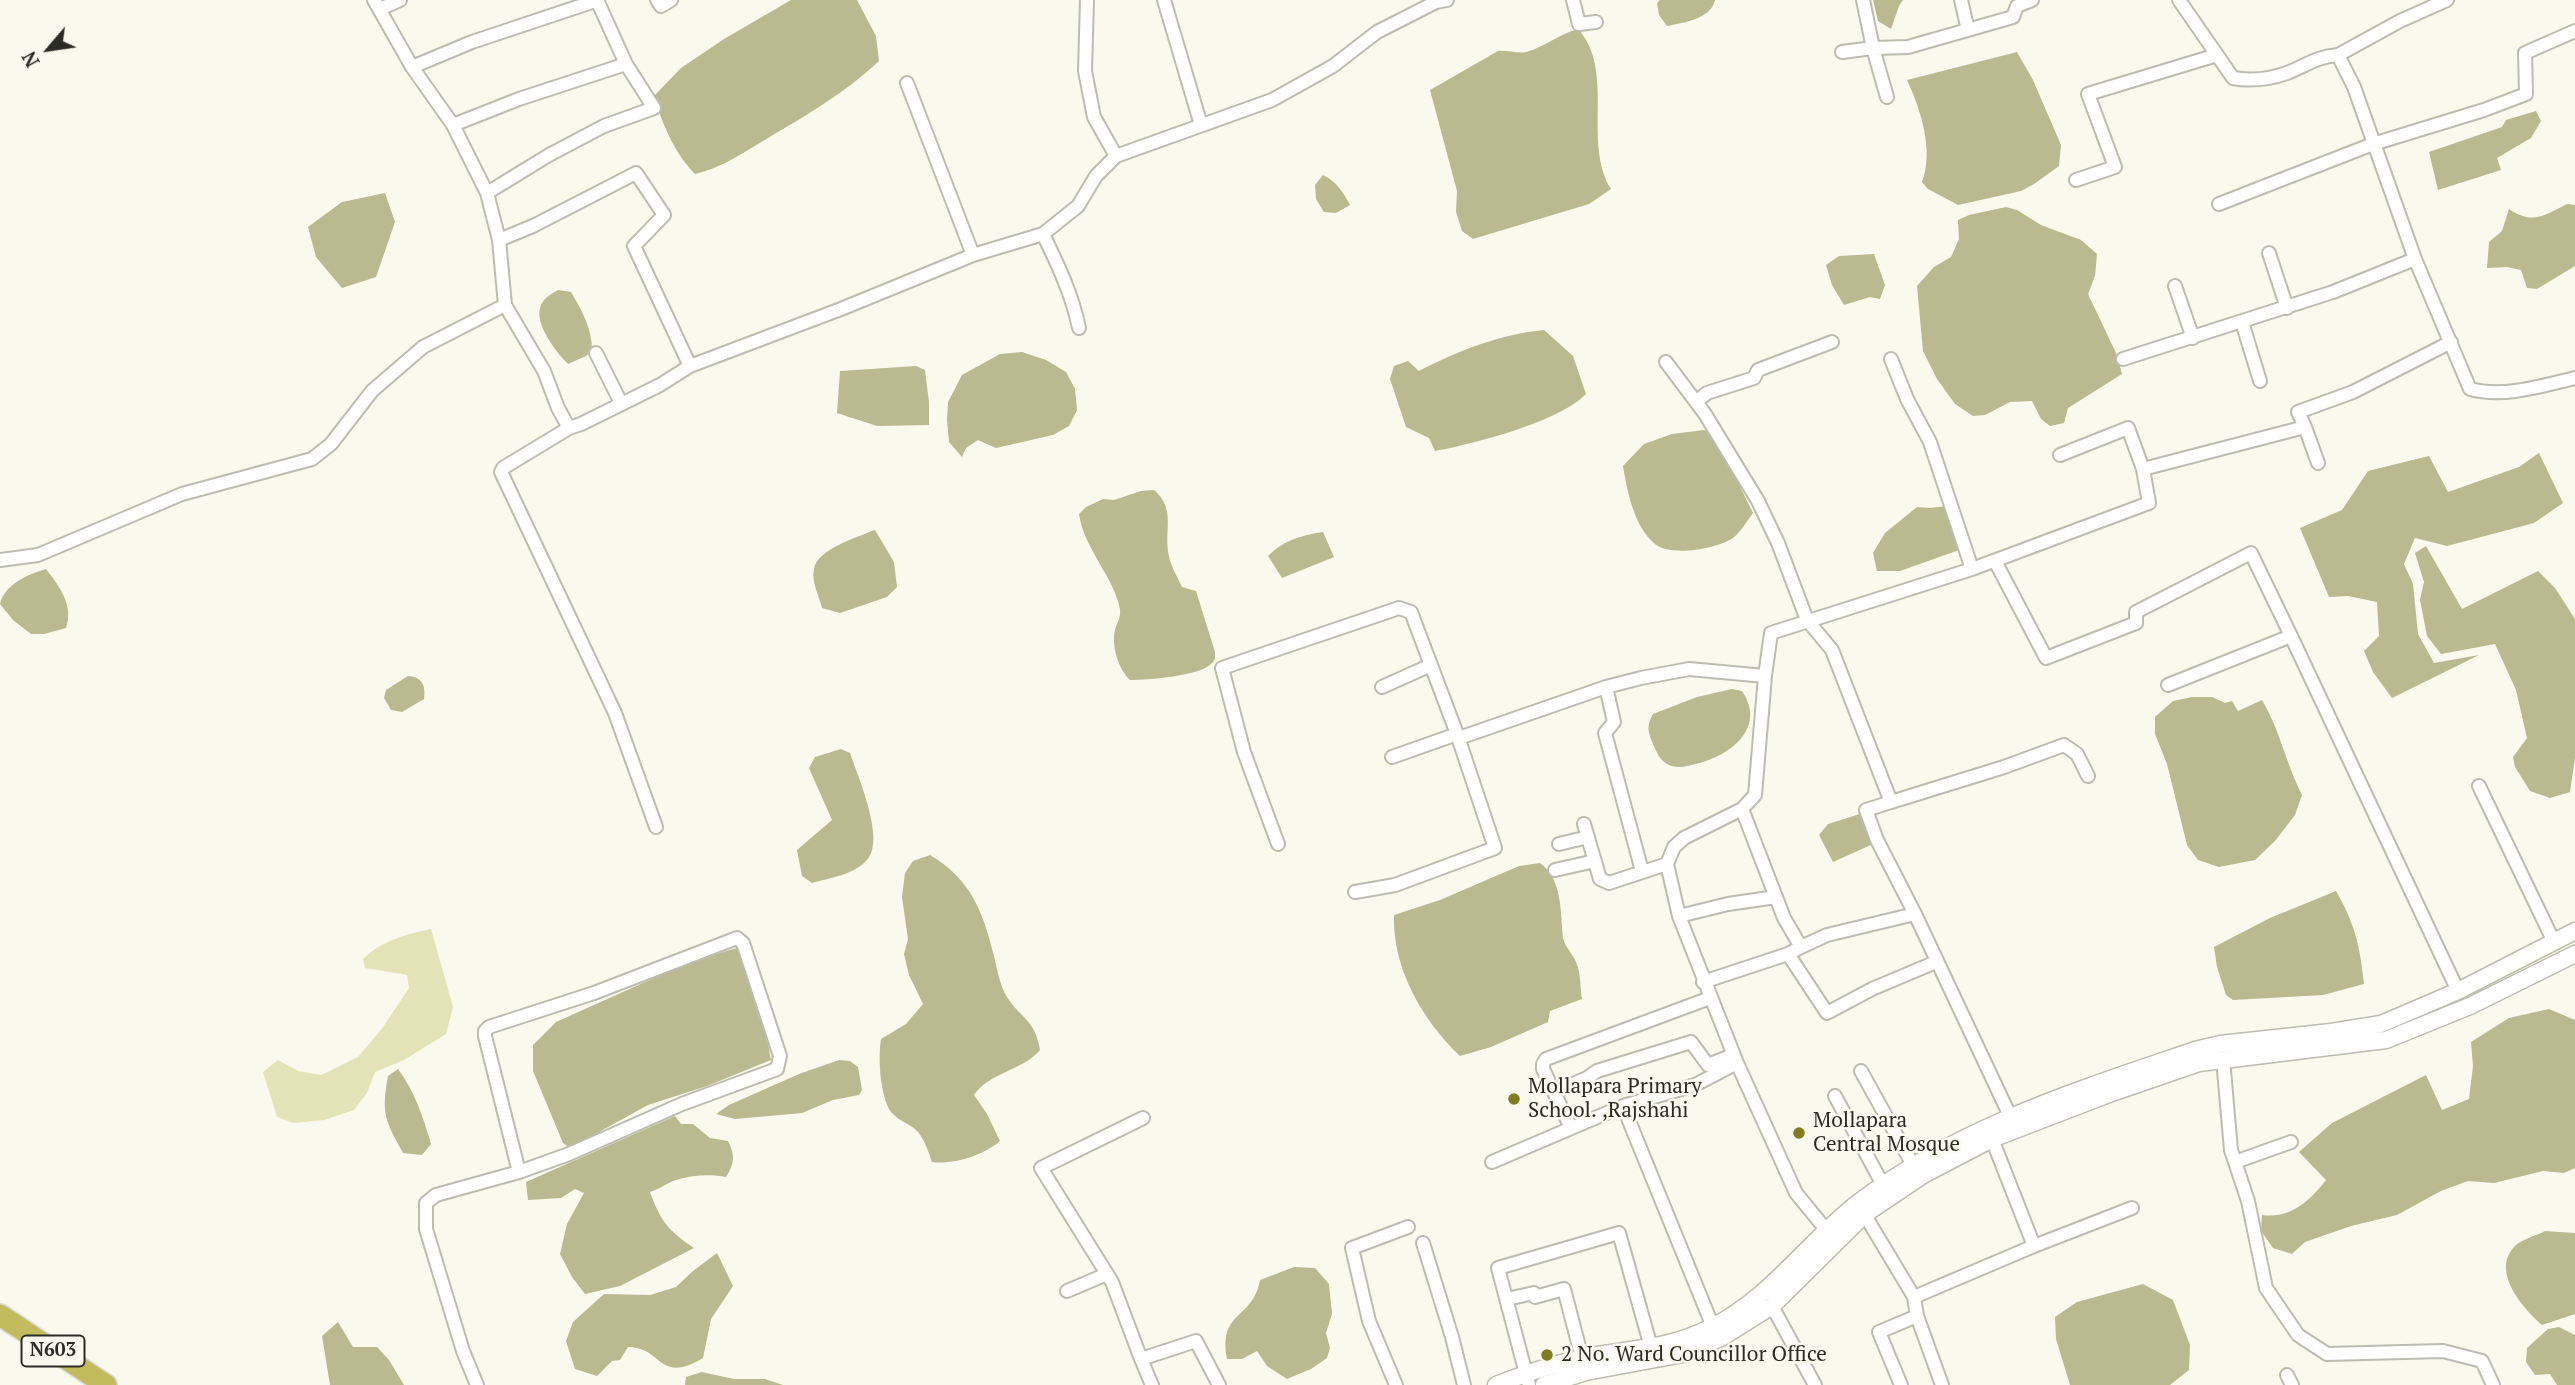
<!DOCTYPE html>
<html>
<head>
<meta charset="utf-8">
<style>
	body { margin:0 }
	#map { position:relative; width:2575px; height:1385px; overflow:hidden; background:#faf9ed; font-family:"PT Serif",serif }
	canvas { display:block }
	.north { position:absolute; left:14px; top:14px; width:70px; height:70px; -webkit-text-stroke:5px #faf9ed; paint-order:stroke; rotate:241deg; font-size:19px; font-weight:700; line-height:28px; text-align:center; color:#2c2c27 }
	.north::after { content:''; display:block; margin:auto; width:24px; height:32px; background:#2c2c27; clip-path:polygon(50% 0,100% 100%,50% 72%,0 100%) }
</style>
</head>
<body>
<div id="map">
<canvas width="2575" height="1385"></canvas>
<div class="north">N</div>
</div>
<script>
const context = document.querySelector('canvas').getContext('2d');
context.lineJoin = 'round';
function paint(path, color) { context.fillStyle = color; context.fill(path, 'evenodd'); }
function strokePath(path, color, width, dash) { context.strokeStyle = color; context.lineWidth = width; context.lineCap = dash ? 'butt' : 'round'; context.setLineDash(dash || []); context.stroke(path); }
function label(font, color, halo, rows, align = 'center') {
  context.font = font + ' "PT Serif",serif'; context.lineWidth = 5; context.setLineDash([]); context.textBaseline = 'middle'; context.strokeStyle = halo; context.fillStyle = color; for (const [text, x, y, turn = 0] of rows) {
    context.save(); context.translate(x, y); context.rotate((+turn || 0) * Math.PI / 180); context.textAlign = isNaN(turn) ? turn : align; if (halo) context.strokeText(text, 0, 0); context.fillText(text, 0, 0); context.restore();
  }
}
const green = new Path2D(`
	M431 929 453 1007 446 1034 404 1060 375 1072 367 1093 354 1110 324 1120 294 1123 277 1117 263 1072 278 1060 298 1071 321 1075 358 1057 381 1030 409 988 407 975 365 968 363 959C381 941 406 934 431 929Z`);
const water = new Path2D(`
	M791 0H857L876 36 879 61C846 92 807 115 768 138 744 152 722 168 695 174 673 151 663 125 654 96L681 68 724 39Z
	M1660 0H1715C1711 19 1683 23 1667 26L1659 15 1657 3Z
	M1873 0H1903L1899 6 1891 29 1878 21Z
	M1578 29C1616 71 1582 142 1611 189L1589 204 1473 239 1462 231 1456 212 1457 191 1430 90 1498 51C1507 50 1518 54 1526 52 1541 49 1559 34 1578 29Z
	M2017 52 2033 80 2061 145 2059 166 2034 184 2021 191 1958 205 1928 189 1922 182C1934 151 1921 110 1907 80Z
	M2536 111 2541 121 2531 138 2497 158 2501 170 2438 190 2429 152 2502 127 2506 120Z
	M1323 175C1337 182 1343 192 1350 205L1336 213 1324 212 1316 199 1315 185Z
	M385 193 395 222 376 277 342 288 316 257 308 227 342 202Z
	M2567 204 2575 205V266L2537 289 2527 288 2521 270 2507 267 2487 268 2489 242 2502 231 2509 209C2533 225 2543 216 2567 204Z
	M2006 207 2017 210 2041 225 2081 240 2097 254 2095 276 2088 294 2116 353 2122 374 2068 408 2064 423 2050 426 2041 419 2032 401 2010 402 1985 415 1973 416 1955 404 1937 379 1923 351 1917 286 1934 267 1951 257 1959 239 1958 220 1969 215Z
	M1874 254 1885 285 1880 299 1870 297 1844 305 1832 285 1826 265 1839 256Z
	M558 290 571 292C582 311 592 328 592 350L586 356 568 364C556 352 533 323 541 305 545 297 551 294 558 290Z
	M1544 330 1573 356 1586 394C1559 422 1473 444 1435 451L1429 438 1406 427 1390 379 1394 366 1408 361 1419 371C1457 351 1501 334 1544 330Z
	M1022 352 1046 360 1066 372 1075 389 1077 410 1069 426 1053 435 996 448 978 440 966 448 962 457 949 442 947 420 948 402 962 375 1000 354Z
	M916 366 925 370 929 402V425L877 426 837 413 840 371Z
	M1704 430 1713 432 1753 513C1747 521 1740 533 1733 538 1717 549 1670 557 1655 544 1634 527 1627 490 1623 466L1644 444 1672 434Z
	M2539 453 2563 503 2534 523 2447 546 2415 538 2404 564 2413 584 2418 634 2434 663 2479 655 2392 698 2373 672 2364 651 2379 636 2377 602 2348 596 2329 597 2300 528 2342 510 2368 471 2429 456 2448 492 2519 467Z
	M1154 490C1175 508 1165 527 1168 551 1169 563 1177 576 1182 587L1196 591 1215 652C1215 657 1216 659 1212 663 1201 676 1148 680 1130 680 1119 670 1111 646 1115 630 1117 622 1121 618 1120 609 1114 577 1084 549 1079 514L1086 507 1103 499 1114 500 1141 491Z
	M1948 506 1957 531 1959 550 1900 571H1877L1873 553 1885 533 1917 507 1929 508Z
	M875 530 894 562 897 587 887 597 840 613 822 608C819 596 811 581 814 569 817 549 858 537 875 530Z
	M1323 532 1334 557 1282 578 1268 556C1283 541 1301 535 1323 532Z
	M2426 546 2462 609 2538 571 2555 588 2575 619V758L2570 792 2550 798 2530 791 2515 767 2513 757 2527 738 2516 690 2495 644 2441 654 2427 636 2420 600 2424 582 2415 553Z
	M46 569C60 587 74 606 66 628L44 634H31L13 620 0 604C4 585 28 574 46 569Z
	M408 676C422 677 426 685 424 699L402 712 391 710 384 698 386 690Z
	M1732 689 1742 691C1767 728 1730 756 1696 764 1687 766 1678 769 1669 765 1660 761 1657 753 1653 744 1648 732 1646 726 1653 714L1697 697Z
	M2192 697H2212L2225 703 2232 701 2238 711 2262 700C2280 730 2286 764 2302 795L2295 815 2275 841 2255 860 2219 867 2198 860 2187 845 2167 764 2155 734V717L2173 701Z
	M841 749 850 753C858 777 887 842 866 861 853 875 829 878 812 883L802 876 797 850 832 820 809 768 815 757Z
	M1863 813 1873 844 1833 862 1819 835 1828 824Z
	M930 855C971 879 983 912 994 956 997 969 1000 986 1007 997 1021 1019 1035 1019 1040 1050 1022 1071 990 1072 974 1095L987 1114 1000 1141C984 1155 954 1165 932 1162 928 1151 924 1137 915 1129 906 1122 895 1119 889 1109 880 1091 878 1058 881 1039L906 1024 923 1004 909 975 904 954 908 939 902 897 905 873 913 861Z
	M1540 863C1563 879 1560 913 1563 938 1565 947 1573 954 1576 962 1581 972 1580 988 1582 999L1550 1011 1548 1022 1491 1047 1460 1056C1423 1021 1392 968 1394 915L1440 900 1519 866Z
	M2336 891C2355 924 2360 946 2364 984L2323 995 2233 1000 2226 995 2217 967 2214 947 2270 918Z
	M737 948C763 976 764 1023 771 1060L707 1086 648 1105 570 1148 563 1143 533 1071V1045L556 1022 692 961Z
	M2549 1009 2575 1020V1168L2564 1173 2543 1171 2494 1183 2468 1181 2441 1191 2397 1215 2351 1226 2305 1242 2292 1254 2273 1248 2261 1231 2262 1215C2290 1219 2310 1201 2326 1180L2299 1152 2332 1123 2426 1075 2442 1110 2469 1099 2473 1066 2471 1042 2509 1018Z
	M839 1060 850 1061 858 1067 862 1090 859 1095 833 1100 802 1113 735 1119 716 1114 729 1105 799 1074Z
	M398 1069C414 1090 424 1119 431 1144L422 1155 403 1153C385 1120 381 1114 388 1076Z
	M675 1116 681 1124H693L710 1138 728 1141C735 1155 735 1163 726 1177 711 1174 691 1175 676 1180 667 1183 660 1189 650 1192 661 1222 668 1230 694 1248L620 1286 585 1294 572 1277 560 1254 567 1224 584 1193 575 1189 561 1198 528 1200 526 1182Z
	M2545 1231 2575 1233V1314L2542 1325C2523 1308 2490 1271 2515 1246 2522 1239 2536 1236 2545 1231Z
	M717 1253 733 1286 711 1319 703 1358C658 1385 663 1347 628 1347L620 1360 612 1361 597 1376 575 1369 566 1341 573 1322 604 1294 650 1295 676 1287 693 1271Z
	M1294 1267 1315 1268 1329 1284 1332 1314 1326 1333 1330 1348 1327 1358 1311 1369 1287 1379 1267 1366 1257 1351 1242 1359H1227C1218 1310 1253 1320 1260 1280Z
	M2143 1284 2173 1300 2190 1345 2189 1370 2170 1385H2070L2056 1339 2055 1317 2077 1302Z
	M338 1322 353 1347H377L389 1360 404 1385H330L322 1336Z
	M2559 1327 2575 1335V1385H2557L2550 1374 2535 1375 2526 1362 2527 1348 2548 1329Z
	M702 1372 734 1379H765L783 1385H685L686 1377Z`);
const minor = new Path2D(`
	M374 0 412 67 453 125 487 193 499 240 505 305
	M657 0 661 6 671 0
	M1087 0 1085 71 1094 117 1116 156
	M1164 0 1201 125
	M1573 0 1579 24 1596 22
	M1961 0 1968 30
	M2179 0 2233 78C2250 81 2270 79 2287 73 2307 65 2316 57 2338 55L2354 87 2415 259 2470 389C2504 398 2541 386 2575 378
	M380 9 400 0
	M1842 52 1873 48 1863 0
	M2338 55 2400 21 2447 0
	M412 67 472 42 598 0
	M907 83 973 255
	M1887 97 1873 48 1908 47 2013 17 2017 6 2032 0
	M453 125 519 99 626 64 597 0
	M2076 180 2115 167 2088 94 2217 55
	M487 193 549 155 604 126 654 108 626 64
	M2219 204 2373 144 2484 110 2526 94 2525 53 2575 31
	M1043 234C1058 265 1072 294 1079 328
	M499 240 533 226 636 173 664 215 634 246 690 366
	M2269 253 2287 308
	M2175 286 2193 338
	M2242 322 2260 381
	M596 353 621 403
	M1891 359 1907 399 1930 442 1972 569
	M2123 359 2333 292 2415 259
	M1666 362 1705 414 1758 501 1778 543 1807 620 1832 650 1891 802 1866 810 1877 840 1915 914 2010 1116
	M1696 402 1707 393 1754 378 1758 370 1832 342
	M2305 427 2318 463
	M569 428 503 468 501 472 615 713 656 827
	M2143 469 2305 427 2298 412 2353 392 2451 342
	M0 560 38 555 182 494 312 459 331 444 372 391 423 347 505 305 544 371 558 408 569 428 581 424 660 385 690 366 841 309 973 255 1043 234 1078 206 1096 176 1116 156 1272 100 1333 66 1377 32 1436 2 1447 0
	M1995 561 2046 658 2136 623V612L2251 553 2291 636
	M2168 685 2291 636 2458 991
	M1382 687 1431 665
	M1606 687 1614 722 1605 733 1642 871
	M1459 738 1606 687 1641 678 1689 669 1765 676
	M1392 757 1457 734
	M2479 786 2554 942
	M1891 802 2004 767 2064 745 2077 754 2088 776
	M1742 809 1784 918 1801 947 1788 954 1827 1013 1872 989 1936 962
	M1584 824 1600 879 1609 883 1667 864
	M1278 844 1244 752 1222 668 1399 608 1411 612 1457 734 1495 848 1395 885 1355 892
	M1559 844 1588 837
	M1555 870 1595 861
	M1679 916 1728 904 1776 897
	M1801 947 1827 935 1915 914
	M1703 982 1788 954
	M2223 1059 2231 1150 2248 1201 2266 1288 2298 1335 2327 1354 2443 1351 2482 1361 2493 1385
	M1861 1071 1913 1165
	M1554 1092 1587 1078 1597 1071 1691 1042 1708 1065 1733 1055
	M1835 1096 1883 1185
	M1143 1118 1041 1168 1112 1282 1141 1359 1196 1341 1219 1385
	M1571 1128 1543 1069V1064L1546 1059 1710 998
	M1492 1162 1623 1106
	M2235 1162 2291 1142
	M1860 1207 1914 1297 1917 1316 1942 1385
	M1832 1237 1796 1193 1737 1063 1679 916 1667 864 1674 847 1684 838 1742 809 1755 795 1765 676 1771 633 1972 569 2149 503 2143 469 2128 428 2060 455
	M1423 1243 1452 1337 1464 1385
	M2034 1246 2132 1208
	M1067 1291 1107 1274
	M1914 1297 2034 1246 1992 1139
	M1507 1299 1534 1293 1535 1297 1564 1289 1582 1358
	M1772 1306 1815 1385
	M1713 1327 1623 1106 1695 1085 1737 1063
	M1141 1359 1152 1385
	M2287 1375 2292 1385
	M477 1385 463 1351 426 1229V1203L436 1195 519 1172 569 1154 682 1104 777 1069 780 1056 743 943 737 938 594 993 489 1027 485 1031V1036L519 1172
	M1396 1385 1369 1321 1352 1248 1408 1227
	M1529 1385 1498 1268 1619 1233 1651 1347
	M1901 1385 1879 1332 1917 1316`);
const tertiary = new Path2D(`
	M1496 1385C1524 1374 1553 1364 1582 1358 1628 1348 1666 1350 1710 1328 1770 1299 1807 1242 1859 1202 1959 1127 2078 1090 2195 1050L2220 1044 2331 1032 2381 1024 2458 991 2575 931
	M1544 1385 1586 1372 1683 1354 1721 1338 1772 1306 1865 1214 1923 1175 1992 1139 2109 1094 2199 1063 2386 1040 2470 1006 2575 954`);
const trunk = new Path2D(`
	M0 1315 106 1385`);
const markers = [
	[1514,1099,7,"#817b22"],
	[1799,1133,7,"#817b22"],
	[1547,1355,7,"#817b22"]
];
const shields = [
	[53,1351,63]
];
const shieldNames = [
	["N603",53,1351]
];
const poiNames = [
	["Mollapara Primary",1528,1087],
	["School. ,Rajshahi",1528,1111],
	["Mollapara",1813,1121],
	["Central Mosque",1813,1145],
	["2 No. Ward Councillor Office",1561,1355]
];
paint(green, '#e4e3b8');
paint(water, '#bab990');
strokePath(minor, '#bcbcb0', 16);
strokePath(tertiary, '#bcbcb0', 19);
strokePath(trunk, '#d9d9d8', 24);
strokePath(minor, '#fff', 12);
strokePath(tertiary, '#fff', 16);
strokePath(trunk, '#c3bc5f', 21);
for (const [x, y, r, color] of markers) { const dot = new Path2D(); dot.arc(x, y, r, 0, 2 * Math.PI); context.fillStyle = color; context.fill(dot); strokePath(dot, '#faf9ed', 2.5); }
for (const [x, y, w] of shields) { const box = new Path2D(); box.roundRect(x - w / 2, y - 15.5, w, 31, 5); context.fillStyle = '#faf9ed'; context.fill(box); strokePath(box, '#2c2c27', 2); }
label('bold 19px', '#2c2c27', null, shieldNames);
label('21px', '#2c2c27', '#faf9ed', poiNames, 'left');
</script>
</body>
</html>
